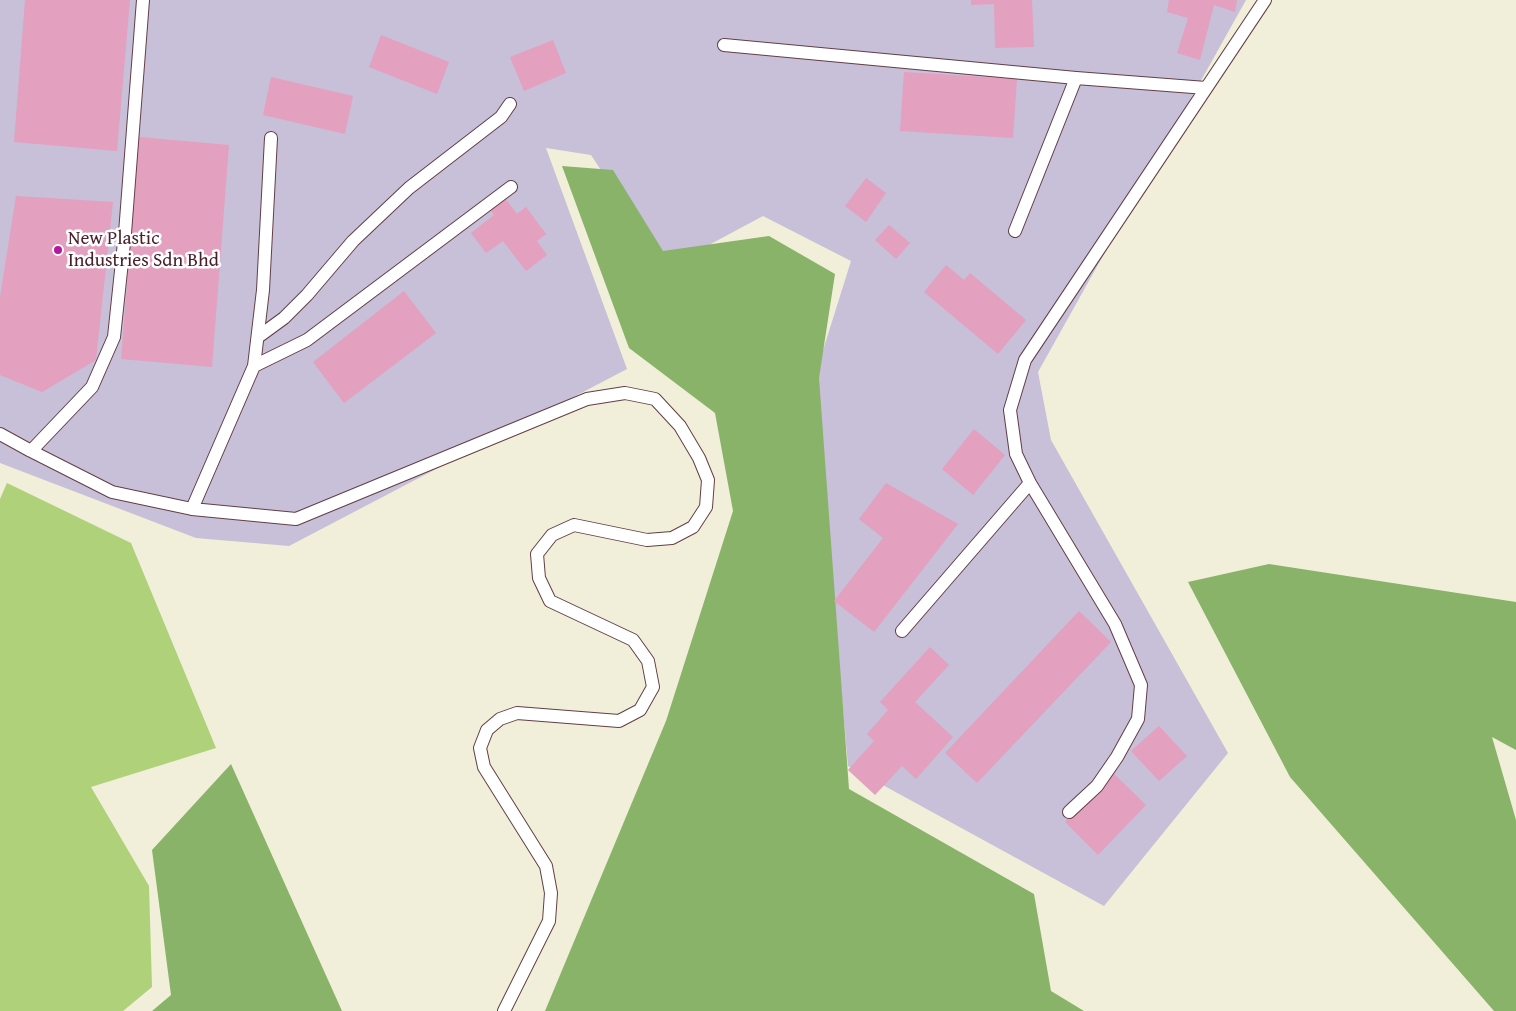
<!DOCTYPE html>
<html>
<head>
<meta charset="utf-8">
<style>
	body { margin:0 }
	canvas { display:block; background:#f1eed9 }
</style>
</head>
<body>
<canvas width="1516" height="1011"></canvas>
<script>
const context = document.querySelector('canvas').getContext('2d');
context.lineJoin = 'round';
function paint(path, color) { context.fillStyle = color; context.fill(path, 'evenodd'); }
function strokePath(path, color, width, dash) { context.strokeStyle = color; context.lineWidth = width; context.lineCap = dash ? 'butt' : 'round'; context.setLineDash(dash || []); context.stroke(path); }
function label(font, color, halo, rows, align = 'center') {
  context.font = font + ' "Gentium Book Plus",serif'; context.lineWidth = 5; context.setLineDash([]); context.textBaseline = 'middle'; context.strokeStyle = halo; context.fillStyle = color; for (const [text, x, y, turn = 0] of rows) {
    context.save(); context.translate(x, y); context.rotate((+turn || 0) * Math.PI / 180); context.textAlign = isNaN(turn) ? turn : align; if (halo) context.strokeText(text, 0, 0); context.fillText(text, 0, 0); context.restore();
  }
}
const industrial = new Path2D(`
	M0 0H1246L1038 372 1051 440 1228 753 1104 906 848 766 814 379 851 261 763 216 666 268 591 155 546 148 627 369 289 546 196 538 0 463Z`);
const green = new Path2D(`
	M7 483 131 543 216 748 91 787 149 886 152 987 123 1011H0V499Z`);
const forest = new Path2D(`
	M562 166 613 170 663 251 769 236 835 274 819 378 849 789 1034 894 1051 991 1084 1011H545L666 721 733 511 715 413 629 348Z
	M1269 564 1516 602V750L1492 737 1516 820V1011H1494L1290 777 1188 582Z
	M231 764 342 1011H152L171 995 152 850Z`);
const building = new Path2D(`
	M25 0H130L117 151 14 142Z
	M971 0H1032L1034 47 995 48 994 4 971 5Z
	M1169 0H1237L1235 12 1214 5 1200 60 1177 53 1188 18 1167 12Z
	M381 35 449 62 437 94 369 67Z
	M553 40 566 73 524 91 510 57Z
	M904 72 1017 79 1013 138 900 131Z
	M271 77 353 96 345 134 263 115Z
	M139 137 229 145 212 367 121 359Z
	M866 178 886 193 866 222 845 206Z
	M16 196 113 202 96 360 42 392 0 375V297Z
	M504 197 517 214 526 207 546 234 537 241 547 255 526 271 503 241 486 253 471 233 494 215 489 208Z
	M889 225 910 243 896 259 875 240Z
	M946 265 964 280 970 273 1026 320 998 354 924 292Z
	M404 291 436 333 344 403 313 362Z
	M974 429 1005 455 973 495 942 469Z
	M886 483 958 524 874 632 834 601 883 538 859 519Z
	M1079 611 1111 642 977 783 945 753Z
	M930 647 949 665 915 702 953 737 916 779 902 766 875 795 848 770 874 741 867 734 888 710 880 702Z
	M1159 726 1187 756 1159 781 1131 751Z
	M1112 772 1146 805 1098 855 1065 822Z`);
const service = new Path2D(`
	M724 45 1076 78 1206 88
	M1015 231 1076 78
	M258 337 284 318 307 295 353 241 409 188 501 117 510 104
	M254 366 263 290 271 138
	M0 434 31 451 112 492 192 509 296 519 587 399 625 393 655 399 680 426 699 458 708 480 706 507 693 527 672 538 647 540 574 525 552 535 537 554 539 578 550 601 633 640 648 661 653 687 640 710 619 721 517 713 500 719 487 730 480 748 484 767 546 866 551 893 549 921 504 1011
	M31 451 92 387 114 337 125 233 143 0
	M192 509 254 366 307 340 511 187
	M902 631 1030 483
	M1069 812 1097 786 1117 757 1138 719 1141 685 1115 624 1030 483 1016 454 1010 410 1025 360 1265 0`);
const markers = [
	[58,250,5,"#b5179e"]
];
const poiNames = [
	["New Plastic",68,239],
	["Industries Sdn Bhd",68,261]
];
paint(industrial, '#c8bfd8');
paint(green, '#aed17a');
paint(forest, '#8ab36a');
paint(building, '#e3a0bf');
strokePath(service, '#633e45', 14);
strokePath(service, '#fff', 12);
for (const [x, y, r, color] of markers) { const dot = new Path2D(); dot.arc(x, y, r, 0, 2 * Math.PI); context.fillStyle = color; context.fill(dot); strokePath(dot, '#fff', 2); }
label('19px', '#4a1f2b', '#fff', poiNames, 'left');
</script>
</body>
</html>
